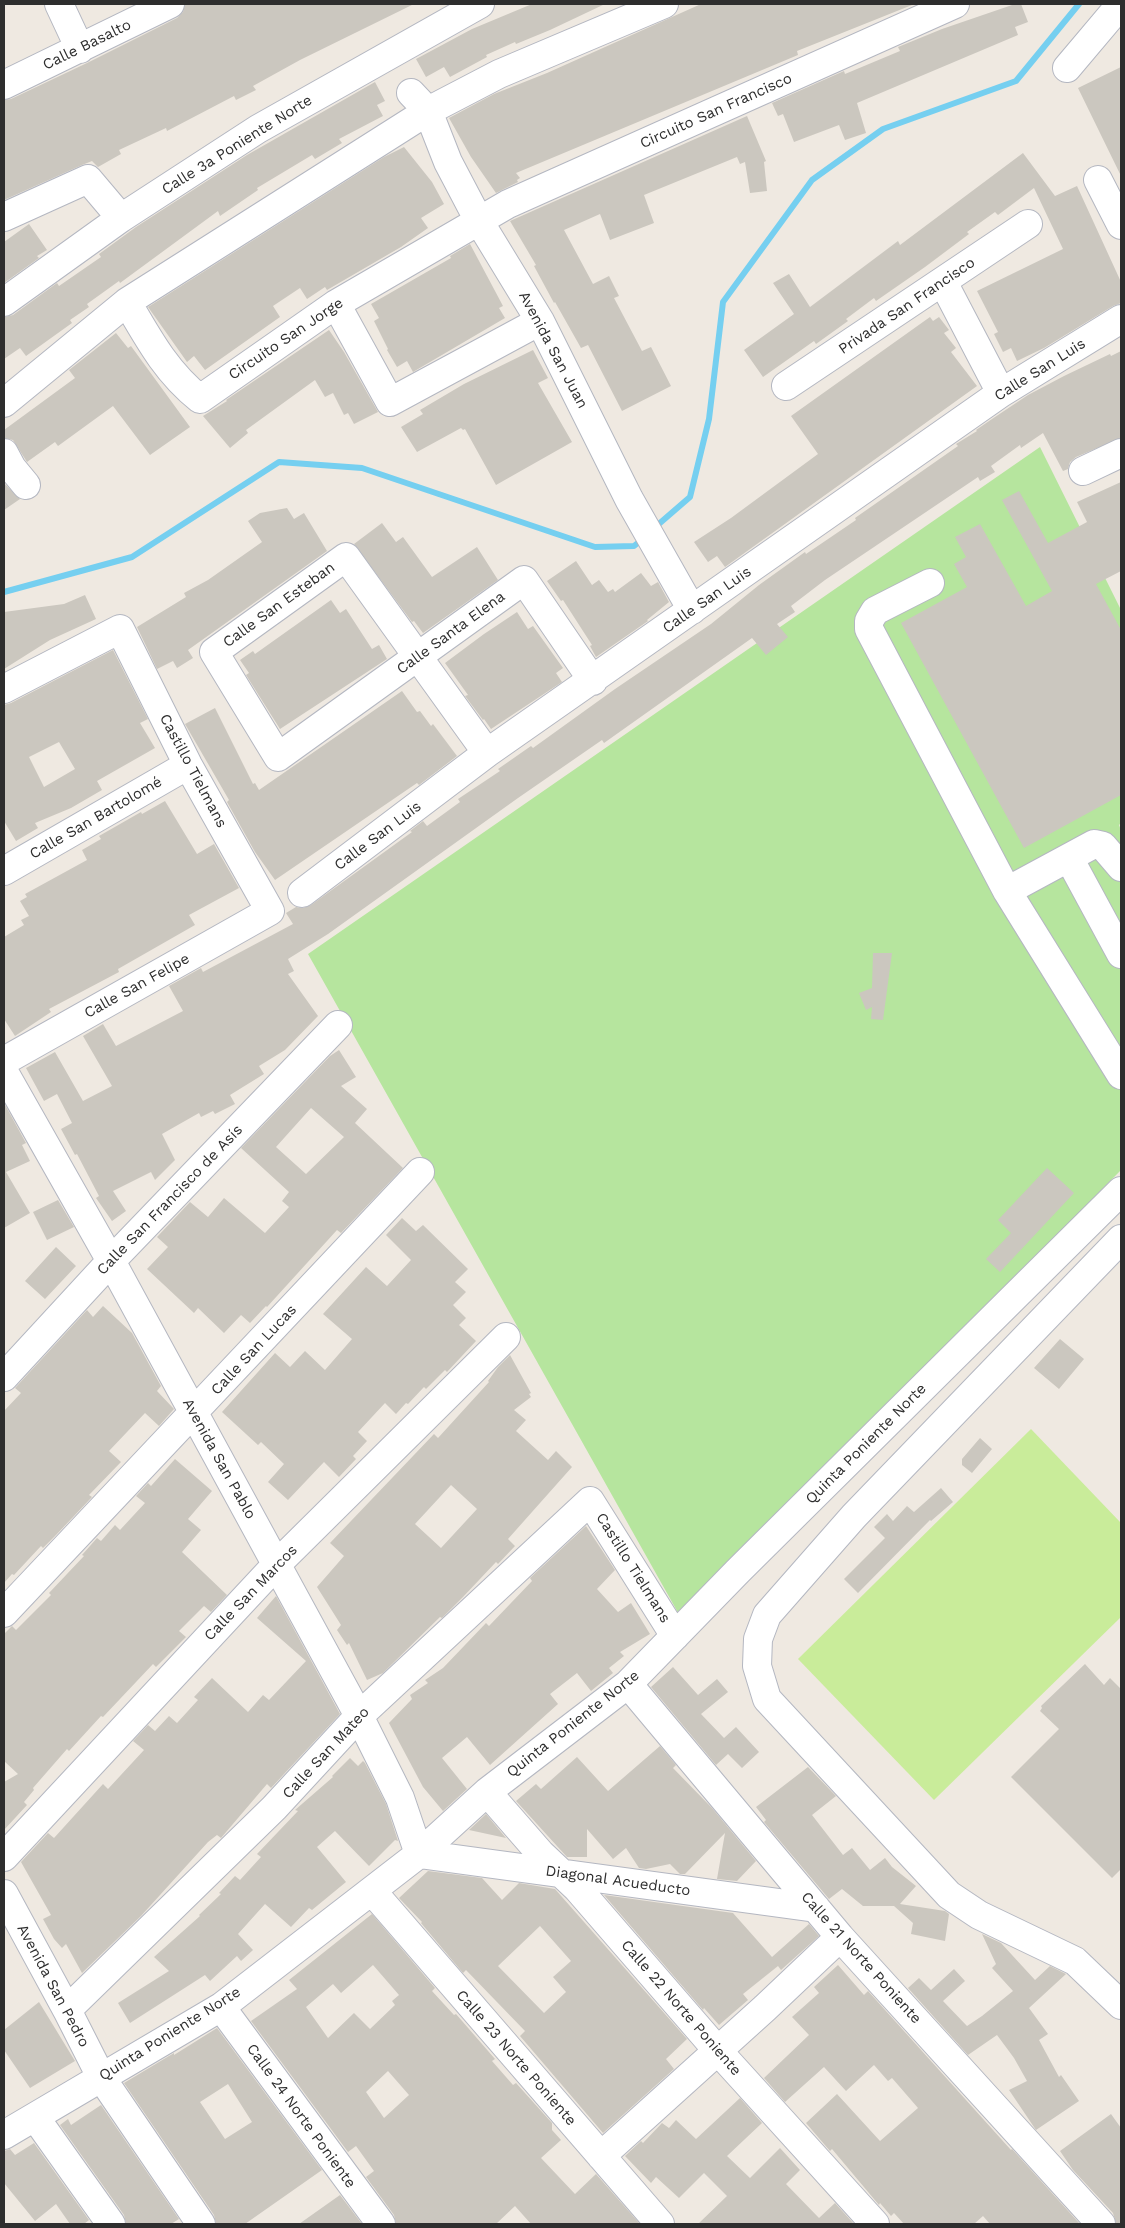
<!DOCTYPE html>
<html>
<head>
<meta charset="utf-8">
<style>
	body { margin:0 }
	#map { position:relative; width:1125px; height:2228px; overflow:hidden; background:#efe9e1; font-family:"Work Sans",sans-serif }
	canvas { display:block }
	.frame { position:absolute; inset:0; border:5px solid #2e2e2e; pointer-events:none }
</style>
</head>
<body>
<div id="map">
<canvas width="1125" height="2228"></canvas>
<div class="frame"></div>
</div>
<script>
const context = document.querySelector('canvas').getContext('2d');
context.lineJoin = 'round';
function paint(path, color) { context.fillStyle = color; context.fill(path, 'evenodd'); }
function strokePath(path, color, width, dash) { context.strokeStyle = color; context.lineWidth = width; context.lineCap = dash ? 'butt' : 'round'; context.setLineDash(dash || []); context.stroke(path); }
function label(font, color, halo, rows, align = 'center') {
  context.font = font + ' "Work Sans",sans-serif'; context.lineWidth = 4; context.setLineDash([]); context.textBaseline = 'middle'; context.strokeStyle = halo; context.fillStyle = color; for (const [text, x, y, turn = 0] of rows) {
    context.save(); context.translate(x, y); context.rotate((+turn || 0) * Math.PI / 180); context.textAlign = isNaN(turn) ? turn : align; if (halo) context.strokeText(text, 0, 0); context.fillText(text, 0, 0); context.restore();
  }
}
const green = new Path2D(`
	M1040 447 1121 610V823L1119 825 1121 830V1170L681 1618 308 954Z`);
const pitch = new Path2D(`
	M1031 1429 1121 1523V1617L934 1800 798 1659Z`);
const stream = new Path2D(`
	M653 529 690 497 709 419 723 302 812 180 883 129 1016 81 1079 4
	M4 592 132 557 279 462 362 468 595 547 634 546 644 538`);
const building = new Path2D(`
	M185 4H414L300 60 253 86 256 90 236 100 234 96 167 131 166 128 119 150 121 154 98 167 92 161 82 165 4 200V100L11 99 87 63 177 18 183 12Z
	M532 4H605L550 30 516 44 515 42 486 55 487 57 450 77 444 67 426 77 416 59 472 29Z
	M701 4 912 5 797 51 798 55 516 173 520 178 517 180 518 182 496 193 471 157 449 118 494 94 547 73Z
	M1015 4H1021L1028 22 1015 27 1018 35 857 103 866 133 845 140 839 125 794 142 783 114 778 116 772 103 844 71 845 74 900 51 898 47 942 29Z
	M1121 67V176L1078 88Z
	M375 82 385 101 377 105 383 116 339 139 342 143 315 159 312 155 257 188 258 190 220 216 218 211 120 283 119 281 87 304 89 307 70 320 72 323 26 356 20 348 4 359V317L13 315 57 283 59 286 101 257 99 254 136 227 247 155Z
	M747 116 766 161 764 162 767 191 750 193 745 162 740 164 737 157 644 195 654 223 610 240 600 214 564 230 593 284 609 276 619 296 614 298 642 351 651 347 671 386 622 411 588 345 581 348 555 302 554 303 534 266 536 265 510 221Z
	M404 147 432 182 444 204 421 218 428 228 401 247 327 290 325 287 307 299 300 288 273 306 280 317 205 370 194 356 187 362 148 307 384 157Z
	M1023 153 1055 196 1077 186 1121 282V303L1113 306 1044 348 1017 361 1011 348 1003 352 994 334 998 332 977 291 1063 249 1034 188 998 215 995 212 967 232 969 234 925 267 876 301 874 298 846 319 848 321 816 344 814 341 763 377 744 350 794 314 773 283 789 274 810 307 898 241 900 245Z
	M29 224 47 250 37 256 39 258 4 283V242Z
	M470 244 503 306 499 308 505 318 413 372 407 361 397 367 387 350 388 349 374 321 379 318 371 304 451 258 450 256Z
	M930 317 933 321 939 317 949 330 944 333 956 348 951 352 977 386 725 567 717 556 708 562 694 542 731 518 818 454 791 416Z
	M329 330 344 352 378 412 354 424 348 413 344 415 333 393 325 397 315 380 246 430 248 433 230 448 203 416 227 401 226 400Z
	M116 333 128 348 131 346 190 427 150 455 113 406 58 446 55 442 27 462 13 440 4 438V430L75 378 69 370Z
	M533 350 548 378 538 383 572 442 496 485 465 429 463 430 461 428 417 452 401 427 423 414 420 410 464 384Z
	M1121 351V438L1076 457 1070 462 1068 469 1063 471 1043 433 1021 448 1020 445 991 466 995 472 980 481 978 477 825 580 791 606 795 612 777 624 788 637 766 655 752 638 604 743 602 740 518 798 328 934 288 959 294 971 288 974 318 1016 285 1050 259 1066 264 1074 230 1095 235 1104 215 1114 213 1111 201 1117 199 1113 162 1134 175 1160 155 1180 151 1172 113 1191 126 1211 112 1221 96 1198 99 1196 77 1154 75 1155 61 1129 72 1123 57 1094 44 1101 26 1068 55 1052 83 1101 112 1086 83 1036 103 1024 116 1046 183 1011 169 986 201 968 203 972 293 924 286 913 296 907 303 908 311 905 412 832 410 831 423 821 427 826 460 802 458 799 500 771 498 769 531 746 533 748 615 689 711 624 759 585 805 552 806 554 856 520 855 518 958 446 956 444 977 431 976 430 992 419 1028 395 1064 376 1110 354 1111 356Z
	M1121 482V571L1096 584 1121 630V795L1024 848 901 623 967 587 954 564 966 557 955 537 980 524 1026 606 1052 591 1002 500 1019 491 1048 543 1087 522 1077 502Z
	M4 483 20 499 4 510Z
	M287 508 294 519 304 513 327 551 188 650 193 658 177 668 173 661 157 669 137 627 186 597 184 593 208 580 262 542 248 521 260 513Z
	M382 523 396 542 403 537 432 577 477 547 498 580 423 633 414 621 412 622 354 544Z
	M576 561 592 585 599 580 608 592 613 589 615 592 641 573 651 586 658 582 669 602 647 620 648 621 596 657 590 646 592 645 563 600 561 601 547 581Z
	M85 595 96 619 50 640 4 669V612L64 604Z
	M331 600 340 613 346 609 372 649 379 645 387 659 280 729 246 675 249 673 240 660 253 651 255 654Z
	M517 612 528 629 533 626 563 668 556 673 562 682 491 729 484 719 483 720 465 696 468 695 445 663 484 634Z
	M113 650 148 719 140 723 155 748 97 781 102 790 71 808 35 823 38 828 16 841 4 821V705L11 703ZM59 742 75 769 44 787 29 757Z
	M402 691 417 712 420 711 431 726 433 724 457 756 419 785 417 783 275 880 255 852 227 802 229 800 185 724 215 708 253 784 255 783 259 790Z
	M165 801 197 854 214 844 239 888 189 915 195 925 118 969 119 972 49 1009 51 1012 15 1036 4 1019V937L24 925 21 920 29 916 20 901 27 897 25 894 87 860 82 850 101 839 99 836 141 812 142 814Z
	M873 953H892L883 1020 871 1019 872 1007 866 1010 859 993 872 988Z
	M339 1050 356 1077 341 1086 367 1109 355 1123 403 1168 341 1233 337 1230 267 1307 266 1306 250 1323 241 1315 224 1333 198 1308 194 1313 147 1269 168 1247 157 1237 190 1202 208 1217 224 1198 265 1233 289 1207 282 1201 289 1192 241 1148 330 1056ZM311 1108 344 1137 306 1174 276 1147Z
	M4 1103 26 1143 22 1145 30 1161 6 1172 30 1213 4 1228Z
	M1047 1168 1074 1193 1000 1272 986 1259 1011 1233 998 1220Z
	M58 1200 74 1227 47 1240 33 1212Z
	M402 1218 416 1231 423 1225 468 1269 455 1282 466 1292 453 1305 466 1318 459 1325 476 1341 447 1372 445 1370 426 1389 424 1387 408 1404 406 1403 396 1414 385 1403 358 1432 367 1441 353 1456 356 1459 339 1477 324 1462 288 1500 268 1482 284 1464 261 1442 258 1445 222 1412 275 1353 290 1367 305 1351 325 1370 352 1339 323 1314 366 1267 387 1286 411 1260 386 1235Z
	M56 1247 76 1266 45 1299 25 1281Z
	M103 1306 132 1333 161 1386 157 1391 174 1409 159 1426 145 1413 109 1451 121 1462 89 1495 92 1497 56 1535 43 1548 41 1546 14 1575 12 1574 4 1583V1411L21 1393 15 1388 87 1310 93 1317Z
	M1060 1339 1084 1359 1059 1389 1034 1368Z
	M510 1355 531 1393 529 1394 531 1397 514 1410 526 1420 516 1431 548 1460 556 1451 572 1467 508 1539 515 1546 498 1564 496 1562 463 1597 442 1618 440 1617 383 1673 367 1680 349 1643 347 1645 337 1630 341 1625 317 1587 344 1556 330 1543 434 1434 438 1438 489 1382 488 1381 498 1367ZM451 1485 477 1509 441 1548 415 1524Z
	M980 1438 992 1449 972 1473 962 1465V1459Z
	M175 1459 212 1491 188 1519 201 1530 182 1552 227 1595 211 1612 204 1606 179 1631 186 1637 156 1667 153 1664 103 1717 101 1716 69 1751 67 1749 33 1788 34 1790 24 1802 27 1805 4 1830V1782L18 1774 4 1761V1634L12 1626 16 1630 51 1595 49 1593 84 1556 82 1555 97 1538 101 1541 115 1525 120 1530 145 1503 136 1496 148 1483 151 1486Z
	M941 1488 953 1502 931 1521 930 1520 858 1593 844 1579 885 1538 874 1527 887 1514 893 1521 907 1506 914 1512Z
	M586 1526 615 1570 597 1589 618 1612 631 1603 650 1634 620 1652 624 1656 609 1668 613 1673 591 1691 577 1673 550 1694 558 1704 490 1765 467 1737 442 1758 467 1789 443 1811 423 1787 389 1723 412 1699 410 1695 428 1683 425 1680 443 1668 486 1623 489 1626 532 1581 530 1578Z
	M276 1596 340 1714 271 1788 267 1784 221 1838 217 1835 208 1842 141 1916 82 1973 66 1944 62 1948 54 1939 43 1919 51 1915 21 1862 48 1833 54 1838 103 1784 108 1789 144 1750 133 1741 148 1725 155 1731 169 1716 177 1723 198 1700 194 1697 212 1678 248 1712 263 1695 269 1700 306 1661 257 1618Z
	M1085 1664 1104 1685 1110 1678 1121 1689V1869L1112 1878 1011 1777 1059 1729 1040 1711 1042 1708 1041 1706Z
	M673 1667 698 1695 717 1679 728 1692 701 1714 724 1738 736 1727 759 1752 742 1768 728 1754 716 1765 651 1687Z
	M660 1746 676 1765 673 1768 712 1808 756 1861 737 1881 717 1879 725 1833 685 1874H680L670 1864 646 1869 639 1868 626 1848 613 1859 587 1829V1857H567L516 1801 536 1784 541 1789 577 1757 608 1791Z
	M350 1758 358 1766 363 1761 365 1763 386 1804 398 1841 395 1840 369 1866 335 1831 317 1847 346 1882 312 1910 309 1908 291 1927 265 1904 238 1934 253 1950 241 1961 237 1956 210 1981 205 1975 130 2023 118 2003 169 1971 154 1957 200 1916 199 1915 221 1894 219 1893 235 1876 240 1880 261 1857 257 1854 298 1811 295 1810 333 1777 332 1776Z
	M808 1767 836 1796 812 1815 843 1855 852 1848 870 1870 885 1858 892 1867 916 1886 900 1904 945 1911 949 1914 945 1941 911 1934 913 1923 894 1906H863L842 1889 829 1899 764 1822 766 1820 756 1807Z
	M486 1814 506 1838 469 1830Z
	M428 1871 482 1878 502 1900 519 1883 555 1889 687 2039 666 2059 674 2069 603 2133 520 2036 525 2031 466 1970 463 1973 421 1923 422 1922 399 1898ZM540 1926 571 1961 553 1977 566 1992 544 2013 498 1966Z
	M604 1895 733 1913 772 1957 809 1924 819 1936 781 1970 778 1966 743 1994 748 2000 719 2025 704 2008 703 2010Z
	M372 1914 435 1988 432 1991 454 2015 456 2014 495 2059 492 2061 513 2085 516 2083 552 2123V2130L561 2140 541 2158 575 2194 596 2174 640 2224H531L515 2206 496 2224H396L394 2215 366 2177 374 2171 356 2146 348 2152 251 2021 297 1989 289 1980ZM373 1965 399 1995 392 2001 395 2005 370 2029 354 2013 328 2038 306 2007 333 1984 341 1993ZM388 2071 409 2095 384 2118 366 2092Z
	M982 1934 1001 1943 1035 1980 1050 1966 1066 1974 1029 2008 1048 2034 1039 2040 1059 2077 1061 2075 1079 2101 1036 2130 1009 2090 1027 2081 1014 2058 997 2035 968 2055 908 1988 919 1978 931 1990 954 1969 965 1981 943 2001 967 2026 982 2016 1013 1991 992 1968 996 1964Z
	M838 1965 864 1995 868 1991 1011 2150 1012 2149 1080 2224H990L983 2216 974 2224H904L894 2213 891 2216 880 2203 879 2205 832 2149 830 2151 806 2123 837 2094 880 2141 918 2108 892 2078 888 2081 874 2065 846 2091 824 2067 785 2102 764 2078 809 2035 792 2017 819 1993 814 1987Z
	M39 2002 75 2061 30 2088 4 2050V2030Z
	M217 2028 322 2170 245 2224H216L214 2215 124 2083 174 2053V2055ZM228 2084 252 2122 225 2139 200 2102Z
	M740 2098 762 2123 727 2156 750 2178 780 2148 800 2170 786 2184 819 2218 835 2203 854 2224H698L727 2196 704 2173 679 2198 656 2177 651 2183 625 2156 641 2141 643 2143 662 2123 669 2128 676 2120 696 2139Z
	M101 2105 179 2219 171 2224H126L124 2215 60 2125 68 2119 71 2125Z
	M1111 2114 1121 2128V2224H1116L1113 2213 1073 2170 1060 2151Z
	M34 2143 89 2220 84 2224H70L56 2204 35 2221 4 2183V2151L10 2149 15 2155Z
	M340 2195 362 2224H299Z`);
const minor = new Path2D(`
	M59 4 80 49
	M1067 68 1121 4
	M4 85 170 4
	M411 93 428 111 448 162 479 221 540 321 629 499 692 610
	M1098 180 1121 225
	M4 217 88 179 121 218
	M943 282 1001 393
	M4 302 121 218 258 129 480 4
	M127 302C148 338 166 372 200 399L336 304 508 204 955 4
	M336 304 390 402 540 321
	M786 386 1028 224
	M4 403 127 302 428 111 499 74 664 4
	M4 453 12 468 26 485
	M1083 471 1121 453
	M930 583 875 611 869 621V629L1007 891 1121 1075
	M4 689 120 629 188 765 270 911 4 1061
	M487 753 346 557 214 652 278 757 524 580 593 681
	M1069 858 1121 954
	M4 871 188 765
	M1007 891 1094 844 1103 846 1121 867
	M302 893 487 753 1001 393 1121 319
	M4 1072 111 1261 359 1716 400 1798 419 1854 816 1908
	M1121 1239 854 1516 767 1615 758 1639 757 1666 767 1699 949 1895 979 1915 1075 1961 1121 2005
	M4 1377 111 1261 338 1025
	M4 1613 420 1172
	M628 1684 840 1937 1101 2224
	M487 1792 541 1854 577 1888 718 2051 875 2224
	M4 1857 276 1565 506 1337
	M372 1891 660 2224
	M4 1894 67 2010 101 2077 201 2224
	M221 2007 381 2224
	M67 2010 274 1808 359 1716 590 1501 675 1636
	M35 2117 111 2224
	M4 2135 221 2007 419 1854 487 1792 628 1684 738 1571 1121 1191
	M601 2156 765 2008 840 1937`);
const streetNames = [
	["Calle Basalto",87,45,-26],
	["Circuito San Francisco",716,111,-24],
	["Calle 3a Poniente Norte",237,145,-32],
	["Privada San Francisco",907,306,-34],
	["Circuito San Jorge",286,339,-34],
	["Avenida San Juan",553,350,62],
	["Calle San Luis",1040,370,-32],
	["Calle San Luis",707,600,-35],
	["Calle San Esteban",279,605,-36],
	["Calle Santa Elena",451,633,-36],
	["Castillo Tielmans",193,771,62],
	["Calle San Bartolomé",96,818,-30],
	["Calle San Luis",378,836,-37],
	["Calle San Felipe",137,986,-29],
	["Calle San Francisco de Asís",170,1200,-46],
	["Calle San Lucas",254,1350,-47],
	["Quinta Poniente Norte",866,1444,-45],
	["Avenida San Pablo",219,1459,61],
	["Castillo Tielmans",633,1568,58],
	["Calle San Marcos",251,1593,-46],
	["Quinta Poniente Norte",573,1724,-38],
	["Calle San Mateo",326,1753,-47],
	["Diagonal Acueducto",618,1881,8],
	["Calle 21 Norte Poniente",861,1958,48],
	["Avenida San Pedro",53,1986,62],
	["Calle 22 Norte Poniente",681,2008,49],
	["Quinta Poniente Norte",170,2034,-32],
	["Calle 23 Norte Poniente",516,2058,49],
	["Calle 24 Norte Poniente",301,2116,54]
];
paint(green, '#b6e59e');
paint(pitch, '#c9ec9a');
strokePath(stream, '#75cff0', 6);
paint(building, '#cbc7bf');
strokePath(minor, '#b4b7c1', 30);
strokePath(minor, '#fff', 28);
label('15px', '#2e2e2e', '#fff', streetNames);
</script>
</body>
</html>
